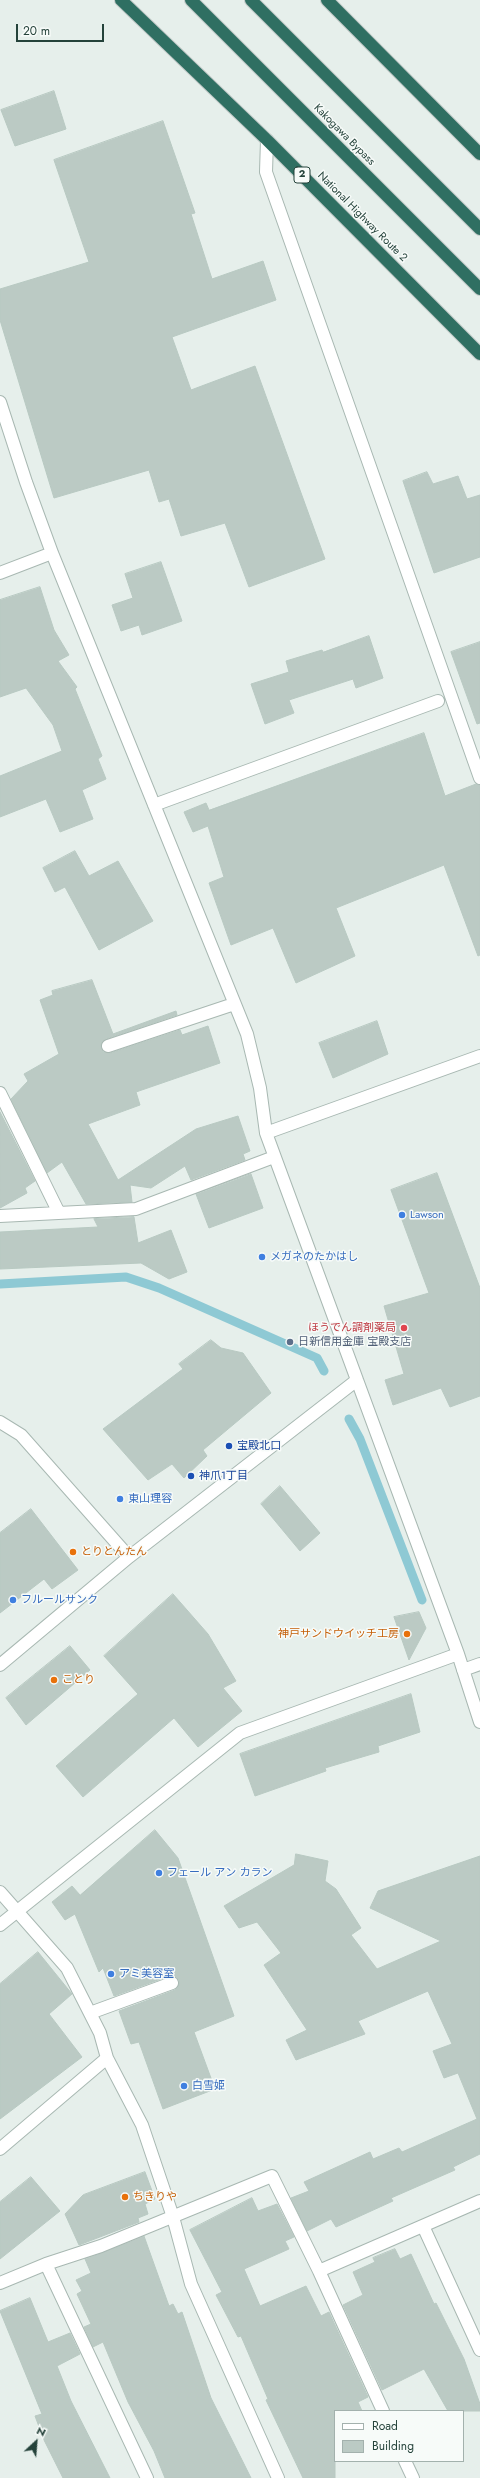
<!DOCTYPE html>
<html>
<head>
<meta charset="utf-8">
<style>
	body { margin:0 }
	#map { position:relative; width:480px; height:2478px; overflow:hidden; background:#e6efeb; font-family:Jost,sans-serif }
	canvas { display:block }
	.legend { position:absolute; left:334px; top:2410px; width:130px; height:52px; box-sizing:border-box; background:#f7fbf9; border:1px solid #a3b1ad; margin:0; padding:5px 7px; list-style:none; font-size:12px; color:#24423a }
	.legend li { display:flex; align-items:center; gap:8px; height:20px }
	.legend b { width:20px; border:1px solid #a3b1ad }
	.north { position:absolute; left:16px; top:2422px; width:40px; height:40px; -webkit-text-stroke:3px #f7fbf9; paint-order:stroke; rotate:26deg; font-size:11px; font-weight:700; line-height:16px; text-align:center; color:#24423a }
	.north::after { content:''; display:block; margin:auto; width:14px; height:18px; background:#24423a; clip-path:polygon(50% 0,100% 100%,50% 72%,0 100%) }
	.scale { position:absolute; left:16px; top:24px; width:88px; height:18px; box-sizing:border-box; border:2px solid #24423a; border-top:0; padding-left:5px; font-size:12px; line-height:14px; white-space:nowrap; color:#24423a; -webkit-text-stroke:3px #f7fbf9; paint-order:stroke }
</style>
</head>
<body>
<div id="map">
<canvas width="480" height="2478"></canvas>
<ul class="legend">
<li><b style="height:5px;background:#fff"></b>Road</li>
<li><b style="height:11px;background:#bbcac4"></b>Building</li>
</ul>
<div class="north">N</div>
<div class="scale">20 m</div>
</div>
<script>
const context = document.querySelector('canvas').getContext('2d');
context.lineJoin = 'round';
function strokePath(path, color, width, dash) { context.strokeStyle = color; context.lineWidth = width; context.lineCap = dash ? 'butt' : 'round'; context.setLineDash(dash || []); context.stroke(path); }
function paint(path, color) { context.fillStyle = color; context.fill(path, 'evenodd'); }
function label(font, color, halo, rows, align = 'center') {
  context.font = font + ' Jost,"Noto Sans JP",sans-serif'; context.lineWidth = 3; context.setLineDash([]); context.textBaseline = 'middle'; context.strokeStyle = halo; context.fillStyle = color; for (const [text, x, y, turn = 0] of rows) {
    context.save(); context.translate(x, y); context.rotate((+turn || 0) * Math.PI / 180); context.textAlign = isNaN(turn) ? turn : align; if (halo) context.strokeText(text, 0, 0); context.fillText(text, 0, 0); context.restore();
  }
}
const stream = new Path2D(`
	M0 1284 126 1277 159 1288 317 1358 324 1371
	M349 1419 360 1439 422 1600`);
const building = new Path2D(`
	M54 91 66 129 15 146 1 110Z
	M163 121 195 213 191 214 212 279 263 261 276 300 172 337 191 390 255 366 325 559 249 587 225 523 181 536 169 499 159 502 149 470 54 498 0 320V289L89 262 54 160Z
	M427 472 433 484 458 476 467 499 480 495V557L434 573 403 481Z
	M161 562 182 621 142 635 139 625 121 631 112 605 133 598 125 574Z
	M40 587 54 630 69 655 58 661 77 687 75 689 102 756 98 759 106 779 82 790 93 819 60 832 46 799 0 817V776L62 751 53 725 26 688 0 697V600Z
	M369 636 383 678 356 688 353 679 289 700 294 713 265 724 251 684 289 672 286 661 322 650 323 652Z
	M480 642V723L477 724 451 652Z
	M424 733 445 796 476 784 480 785V955L478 956 444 865 336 908 355 956 296 983 273 928 231 945 209 883 224 877 208 826 193 832 184 812 206 803 209 810Z
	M75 851 89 876 118 861 153 921 99 950 65 887 55 892 43 868Z
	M92 980 113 1034 176 1011 177 1015 106 1039 101 1045 103 1052 110 1053 180 1030 182 1035 208 1026 220 1063 136 1092 140 1105 88 1124 118 1180 196 1129 238 1116 250 1151 243 1154 245 1160 191 1180 185 1166 151 1188 130 1185 132 1202 86 1204 62 1162 47 1173 11 1099 28 1081 24 1074 59 1054 40 1000 53 995 52 991Z
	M377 1021 388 1054 333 1078 319 1043Z
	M0 1112 35 1181 25 1188 27 1193 0 1208Z
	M437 1173 480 1288V1396L450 1407 441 1388 393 1405 385 1380 404 1374 384 1306 429 1293 391 1190Z
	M251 1174 263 1208 209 1228 196 1194Z
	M134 1217 138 1243 171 1230 187 1272 169 1279 141 1263 0 1269V1232L98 1227 94 1219Z
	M211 1340 221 1348 243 1353 271 1393 203 1450 207 1456 184 1478 172 1464 148 1480 103 1429 183 1369 179 1364Z
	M280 1486 320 1533 300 1551 261 1504Z
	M31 1509 78 1570 52 1589 44 1579 0 1613V1533Z
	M173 1594 208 1634 236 1681 223 1688 242 1711 198 1747 174 1718 83 1797 56 1766 138 1694 104 1656Z
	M419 1612 426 1628 409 1660 394 1617Z
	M70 1646 90 1670 26 1725 6 1698Z
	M411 1694 420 1732 378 1746 379 1752 325 1768 326 1771 255 1796 240 1754Z
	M155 1830 178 1858 234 2016 194 2032 215 2089 163 2109 139 2042 131 2044 119 2011 175 1990 179 1985V1980L174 1976H169L114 1996 103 1968 99 1972 75 1914 65 1920 52 1902 72 1886 80 1895Z
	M296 1854 328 1861 325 1881 336 1889 361 1928 351 1935 377 1969 441 1941 370 1908 378 1891 480 1856V2154L453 2167 455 2170 391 2198 393 2201 336 2227 331 2219 307 2231 291 2198 309 2191 304 2182 370 2152 373 2159 399 2148 402 2152 477 2119 458 2073 444 2078 433 2051 452 2044 428 1991 358 2021 365 2034 296 2060 286 2040 307 2030 264 1965 281 1953 257 1922 239 1928 224 1906 294 1865Z
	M38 1952 72 1994 49 2014 82 2057 0 2119V1984Z
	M145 2172 155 2199 145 2204 148 2214 138 2218 139 2222 79 2245 65 2214 83 2195Z
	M31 2177 60 2211 0 2259V2202Z
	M252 2198 258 2211 277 2204 294 2237 285 2241 289 2249 244 2269 260 2306 306 2286 321 2316 329 2312 368 2397 358 2402 362 2411H335V2478H303L266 2400 268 2399 241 2336 238 2337 216 2295 222 2292 190 2230Z
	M144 2236 169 2306 173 2304 178 2314 182 2312 211 2398 251 2478H165L154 2451 128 2402 103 2342 93 2347 84 2327 91 2324 77 2294 82 2291 76 2280 91 2273 85 2259Z
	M395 2249 400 2259 411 2254 434 2304 436 2303 464 2359 480 2404V2411H448L424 2369 382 2390 343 2305 363 2295 353 2272 375 2262 373 2258Z
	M30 2298 48 2342 70 2333 80 2354 57 2366 71 2401 110 2478H63L44 2440 35 2416 42 2414 0 2311Z`);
const minor = new Path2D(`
	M267 140 266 172 480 778
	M0 402 26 482 52 553 247 1034 260 1088 266 1133 458 1654 480 1722
	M0 573 52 553
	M154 805 438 701
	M108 1046 234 1004
	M0 1093 59 1213
	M266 1133 480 1056
	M0 1216 136 1209 274 1157
	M0 1422 21 1435 129 1557
	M0 1665 129 1557 357 1380
	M463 1670 480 1664
	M0 1892 67 1968 100 2033 107 2058 142 2125 173 2217 191 2284 278 2478
	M0 1925 240 1733 458 1654
	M90 2013 172 1983
	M0 2149 107 2058
	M423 2226 480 2350
	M46 2264 147 2478
	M319 2271 383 2411
	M0 2283 46 2264 101 2246 272 2176 319 2271 480 2201
	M405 2461 413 2478`);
const highway = new Path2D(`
	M121 0 267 140 480 354
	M191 0 480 289
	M251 0 480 229
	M327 0 480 154`);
const markers = [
	[402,1215,4,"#3f7fe0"],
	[262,1257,4,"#3f7fe0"],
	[404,1328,4,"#e0444e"],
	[290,1342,4,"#5c6f8a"],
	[229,1446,4,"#1a4fb4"],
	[191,1476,4,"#1a4fb4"],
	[120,1499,4,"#3f7fe0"],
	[73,1552,4,"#e8710a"],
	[13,1600,4,"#3f7fe0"],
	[407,1634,4,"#e8710a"],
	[54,1680,4,"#e8710a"],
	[159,1873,4,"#3f7fe0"],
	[111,1974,4,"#3f7fe0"],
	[184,2086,4,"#3f7fe0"],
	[125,2197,4,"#e8710a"]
];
const shields = [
	[302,175,16]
];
const shieldNames = [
	["2",302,175]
];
const streetNames = [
	["Kakogawa Bypass",344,135,45],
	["National Highway Route 2",362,217,45]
];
const shopNames = [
	["Lawson",410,1215],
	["メガネのたかはし",270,1257],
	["東山理容",128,1499],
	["フルールサンク",21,1600],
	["フェール アン カラン",167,1873],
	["アミ美容室",119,1974],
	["白雪姫",192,2086]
];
const healthNames = [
	["ほうでん調剤薬局",396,1328]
];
const serviceNames = [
	["日新信用金庫 宝殿支店",298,1342]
];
const transitNames = [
	["宝殿北口",237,1446],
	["神爪1丁目",199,1476]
];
const foodNames = [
	["とりとんたん",81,1552],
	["神戸サンドウイッチ工房",399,1634,"right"],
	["ことり",62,1680],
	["ちきりや",133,2197]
];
strokePath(stream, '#8ec9d4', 9);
paint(building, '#bbcac4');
strokePath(building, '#b8c9c2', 1);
strokePath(minor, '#a8b8b2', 14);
strokePath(highway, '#c2cac8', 14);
strokePath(minor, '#fff', 12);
strokePath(highway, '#2f6f62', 12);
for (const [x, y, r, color] of markers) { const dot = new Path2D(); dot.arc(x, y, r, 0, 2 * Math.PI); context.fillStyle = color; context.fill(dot); strokePath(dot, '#f7fbf9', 1.5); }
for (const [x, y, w] of shields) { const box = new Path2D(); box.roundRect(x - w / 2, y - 8, w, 16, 3); context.fillStyle = '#f7fbf9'; context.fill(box); strokePath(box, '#24423a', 1); }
label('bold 10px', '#24423a', null, shieldNames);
label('11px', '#24423a', '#f7fbf9', streetNames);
label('11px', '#366cbe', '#f7fbf9', shopNames, 'left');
label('11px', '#be3a42', '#f7fbf9', healthNames, 'right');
label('11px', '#4e5e75', '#f7fbf9', serviceNames, 'left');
label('11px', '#164399', '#f7fbf9', transitNames, 'left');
label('11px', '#c56008', '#f7fbf9', foodNames, 'left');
</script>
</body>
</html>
